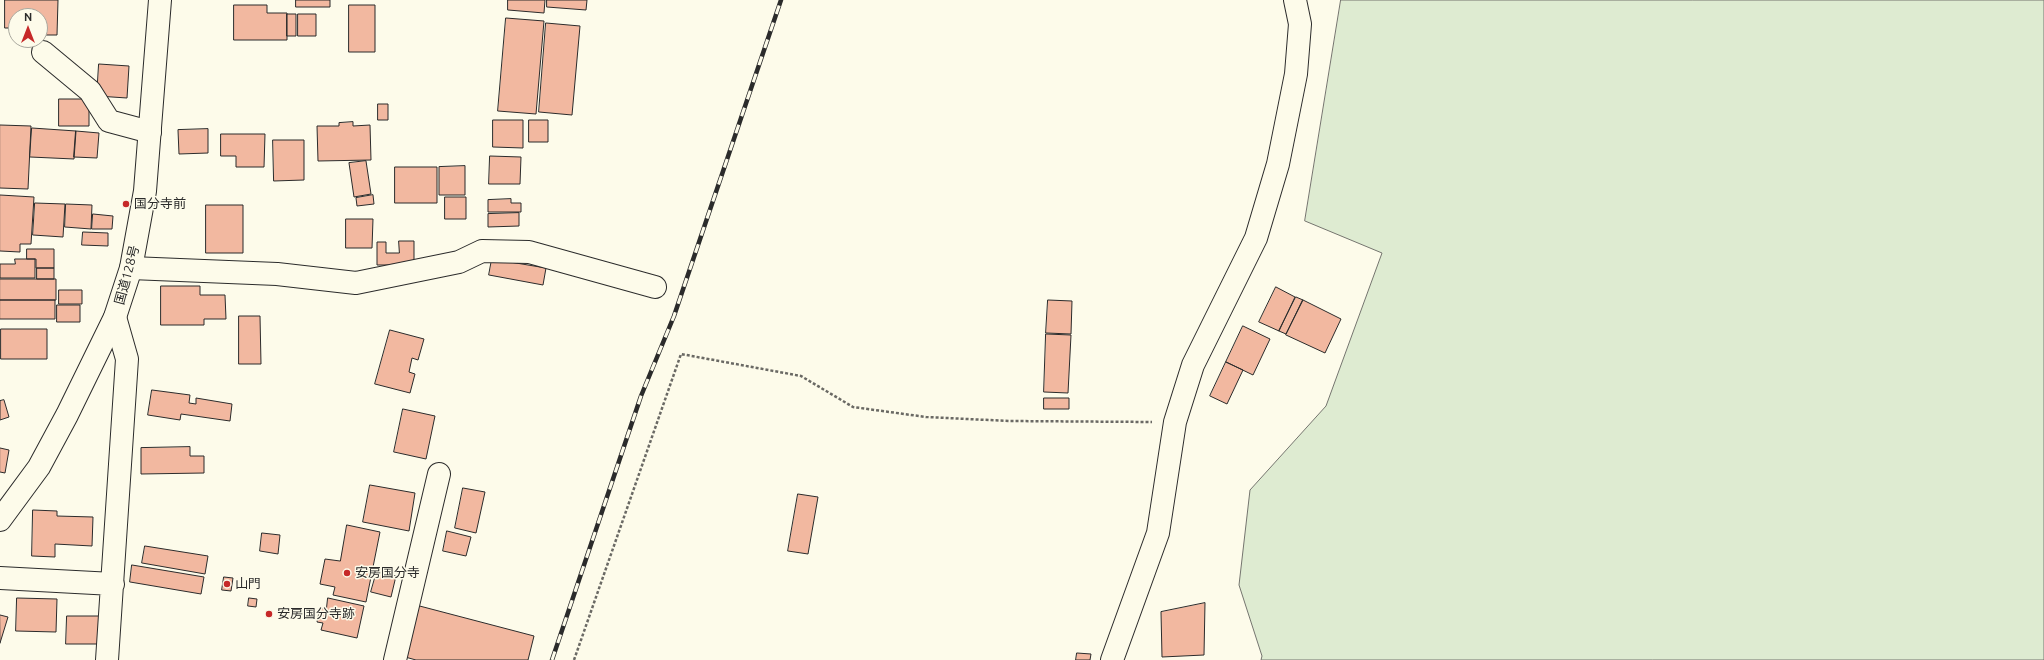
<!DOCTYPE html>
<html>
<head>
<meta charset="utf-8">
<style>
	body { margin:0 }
	#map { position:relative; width:2044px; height:660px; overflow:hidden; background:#fdfbea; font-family:Ubuntu,sans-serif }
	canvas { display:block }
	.north { position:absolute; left:8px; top:8px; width:40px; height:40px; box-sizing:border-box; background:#fdfbea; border:1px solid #a9a89e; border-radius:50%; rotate:0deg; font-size:11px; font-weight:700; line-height:16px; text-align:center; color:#2b2b2b }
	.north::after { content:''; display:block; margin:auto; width:14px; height:18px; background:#c62828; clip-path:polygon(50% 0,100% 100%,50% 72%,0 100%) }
</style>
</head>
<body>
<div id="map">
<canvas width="2044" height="660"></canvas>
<div class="north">N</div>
</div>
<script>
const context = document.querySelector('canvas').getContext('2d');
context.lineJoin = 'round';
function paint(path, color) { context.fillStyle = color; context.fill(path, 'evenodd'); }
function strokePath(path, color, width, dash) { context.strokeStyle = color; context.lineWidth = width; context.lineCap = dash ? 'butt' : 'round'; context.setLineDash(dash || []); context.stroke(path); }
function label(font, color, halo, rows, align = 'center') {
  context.font = font + ' Ubuntu,"Noto Sans JP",sans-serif'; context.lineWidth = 3; context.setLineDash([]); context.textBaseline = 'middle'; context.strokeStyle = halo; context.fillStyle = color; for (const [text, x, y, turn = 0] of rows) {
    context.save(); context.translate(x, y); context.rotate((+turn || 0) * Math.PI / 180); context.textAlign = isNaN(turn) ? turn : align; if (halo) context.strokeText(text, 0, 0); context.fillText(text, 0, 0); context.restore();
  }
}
const green = new Path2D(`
	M1341 0H2044V660H1261L1262 656 1239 585 1250 490 1326 406 1382 253 1305 221Z`);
const building = new Path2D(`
	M5 0H58L57 35H40V16H16V28H5Z
	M296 0H330V7H296Z
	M508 0H545L544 13 508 10Z
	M547 0H587L586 10 547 7Z
	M234 5H267V13H287V40H234Z
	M349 5H375V52H349Z
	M287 14H296V36H287Z
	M298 14H316V36H298Z
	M506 18 544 21 536 114 498 111Z
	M546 23 580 26 572 115 539 112Z
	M99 64 129 66 127 98 97 96Z
	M59 99H89V126H59Z
	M378 104H388V120H378Z
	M493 120H523V148L493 147Z
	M529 120H548V142H529Z
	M353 122V126L370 125 371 160 318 161 317 126H339V123Z
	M0 125 31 126 28 189 0 188Z
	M32 128 76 131 74 159 30 157Z
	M208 129V153L179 154 178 130Z
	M76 131 99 133 97 158 74 157Z
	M221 134H265L264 167H236V156H221Z
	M273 140H304V180L274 181Z
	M490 156 521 157 520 184H489Z
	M366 161 371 194 354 197 349 163Z
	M465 166V195H439V167Z
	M395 167H437V203H395Z
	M0 195 34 197 31 244H20V252L0 251Z
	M373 195 374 204 357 206 356 198Z
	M445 197H466V219H445Z
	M511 199V203H521V212H488V200Z
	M35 203 65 204 63 237 33 235Z
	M66 204 92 205 91 229 65 227Z
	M206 205H243V253H206Z
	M519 213V226L488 227V214Z
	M93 214 113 216 112 229H92Z
	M346 219H373L372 248H346Z
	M83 232 108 233V246L82 245Z
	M399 241H414V265H377V242H386V253H399Z
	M27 249H54V268H36V259H27Z
	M15 259H35V278H0V264H15Z
	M492 259 546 268 543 285 489 275Z
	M37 268H54V279H37Z
	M0 279H56V300H0Z
	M161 286H200V295H225L226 319H204V325H161Z
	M1276 287 1295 297 1279 331 1259 322Z
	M59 290H82V304H59Z
	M1296 297 1303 300 1286 334 1279 331Z
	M0 300H55V319H0Z
	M1048 300 1072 301 1071 334 1046 333Z
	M1303 300 1341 319 1325 353 1286 335Z
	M57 305H80V322H57Z
	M239 316H260L261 364H239Z
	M1243 326 1270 339 1253 375 1226 362Z
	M1 329H47V359H1Z
	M390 330 424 339 418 360 412 358 409 372 415 374 410 393 375 384Z
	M1046 334 1071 335 1068 393 1044 392Z
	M1226 362 1243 370 1227 404 1210 396Z
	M152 390 190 395 189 403 196 404V398L232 404 230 421 181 414 180 420 148 415Z
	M1044 398H1069V409H1044Z
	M4 400 9 417 0 420V401Z
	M403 409 435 416 426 459 394 452Z
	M190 447V456H204V473L141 474V448Z
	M0 448 9 450 5 473 0 472Z
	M370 485 415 493 409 531 363 522Z
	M463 488 485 492 476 533 455 528Z
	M798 494 818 497 808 554 788 551Z
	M33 510 57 511V516L93 517 92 546 55 544V557L32 556Z
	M347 525 380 532 366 602 333 595 335 587 320 584 325 559 340 561Z
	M447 531 471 537 466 556 443 551Z
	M262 533 280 535 278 554 260 551Z
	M145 546 208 556 205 574 142 563Z
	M132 565 204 577 201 594 130 582Z
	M377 571 396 576 391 597 371 592Z
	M224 577 233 578 231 591 222 590Z
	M17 598 57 599 56 632 16 631Z
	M249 598 257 599 256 607 248 606Z
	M328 598 364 606 357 638 321 630 323 623 317 622 320 608 326 609Z
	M1205 603 1204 655 1162 657 1161 612Z
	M412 604 534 636 528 660H416L398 655Z
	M0 615 8 617 0 643Z
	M67 616H101L100 644H66Z
	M1077 653 1091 654 1090 660H1076Z`);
const path = new Path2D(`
	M574 660 681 354 801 376 853 407 926 417 1009 421 1152 422`);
const street = new Path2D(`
	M43 52 90 91 109 121 150 132
	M131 268 277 274 356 283 459 262 482 251 529 252 655 287
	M0 578 113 584
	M107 660 127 359 115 317
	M395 660 439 474
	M1112 660 1158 533 1175 422 1193 365 1256 238 1278 164 1296 74 1300 24 1295 0`);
const highway = new Path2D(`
	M0 520 39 467 67 415 115 317 131 268 145 191 160 0`);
const rail = new Path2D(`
	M552 660 641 396 674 316 781 0`);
const markers = [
	[126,204,4,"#c62828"],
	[347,573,4,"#c62828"],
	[227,584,4,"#c62828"],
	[269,614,4,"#c62828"]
];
const poiNames = [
	["国分寺前",134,204],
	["安房国分寺",355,573],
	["山門",235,584],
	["安房国分寺跡",277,614]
];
const streetNames = [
	["国道128号",127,275,-75]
];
paint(green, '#deebd1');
strokePath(green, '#74746e', 1);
paint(building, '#f2b8a0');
strokePath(building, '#2b2b2b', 1);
strokePath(street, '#2b2b2b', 24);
strokePath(highway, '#2b2b2b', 24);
strokePath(path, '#6a6964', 2.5, [3, 2]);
strokePath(street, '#fdfbea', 22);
strokePath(highway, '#fdfbea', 22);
strokePath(rail, '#2b2b2b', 4.5);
strokePath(rail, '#fdfbea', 3, [9]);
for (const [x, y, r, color] of markers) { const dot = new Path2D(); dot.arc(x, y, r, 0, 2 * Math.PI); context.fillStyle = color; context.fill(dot); strokePath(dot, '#fdfbea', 1.5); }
label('13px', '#2b2b2b', '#fdfbea', poiNames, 'left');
label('13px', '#2b2b2b', '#fdfbea', streetNames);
</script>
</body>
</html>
